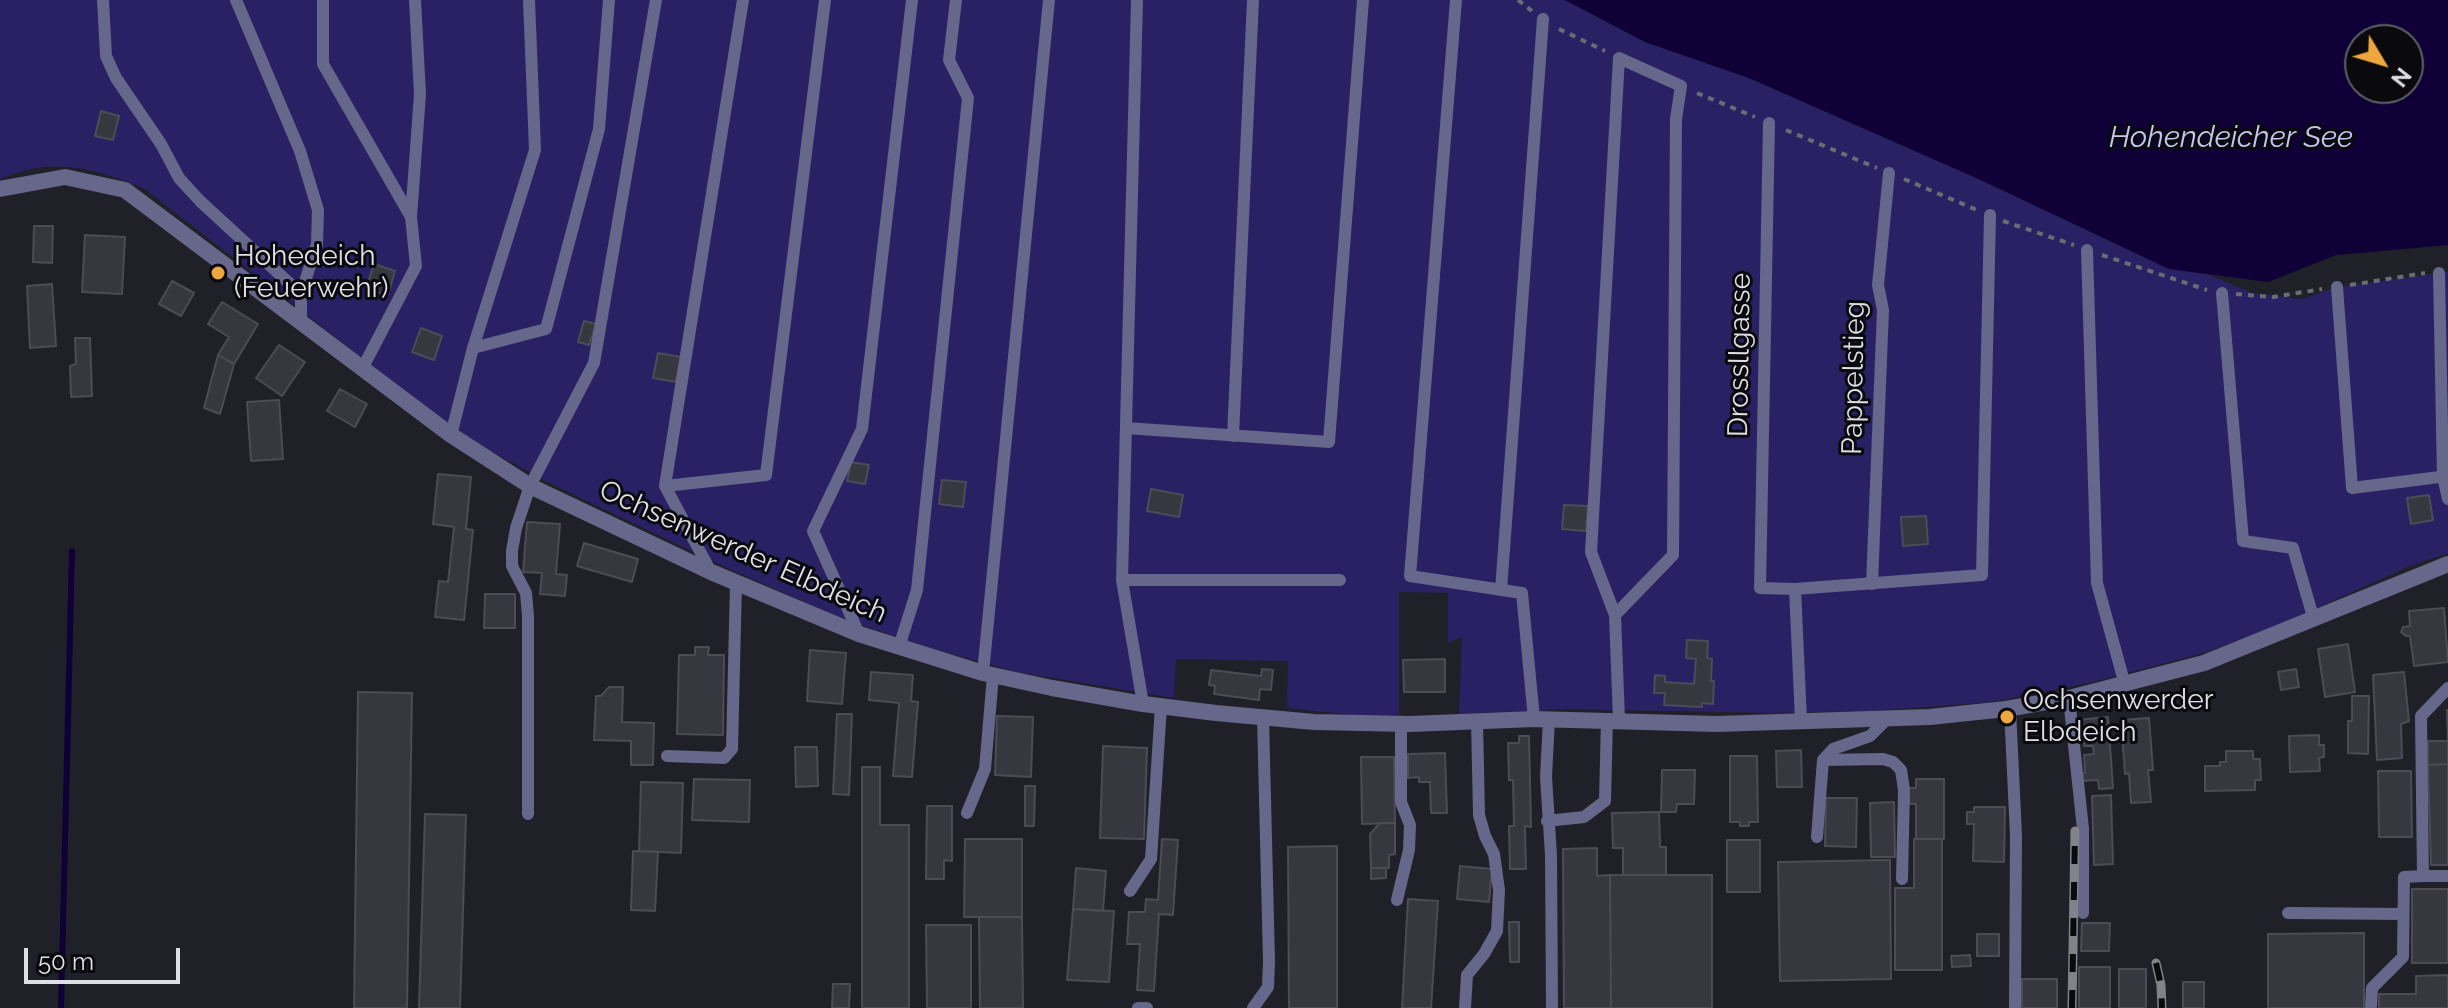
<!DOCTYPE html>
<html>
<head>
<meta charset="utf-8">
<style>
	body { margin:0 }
	#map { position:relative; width:2448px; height:1008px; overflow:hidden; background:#202028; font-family:Raleway,sans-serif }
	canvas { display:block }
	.north { position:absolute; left:2344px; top:24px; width:80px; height:80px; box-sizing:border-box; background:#0a0a0e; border:2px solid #5f5f64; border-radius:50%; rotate:128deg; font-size:22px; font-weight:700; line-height:32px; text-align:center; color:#dfdfe5 }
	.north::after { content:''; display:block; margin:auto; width:28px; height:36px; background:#eea73c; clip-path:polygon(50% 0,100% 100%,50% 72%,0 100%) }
	.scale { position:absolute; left:24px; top:948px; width:156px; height:36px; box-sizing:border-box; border:4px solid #dfdfe5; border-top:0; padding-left:10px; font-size:24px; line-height:28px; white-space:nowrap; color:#dfdfe5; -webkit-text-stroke:6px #0a0a0e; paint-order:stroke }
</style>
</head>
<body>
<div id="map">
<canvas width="2448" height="1008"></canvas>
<div class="north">N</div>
<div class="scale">50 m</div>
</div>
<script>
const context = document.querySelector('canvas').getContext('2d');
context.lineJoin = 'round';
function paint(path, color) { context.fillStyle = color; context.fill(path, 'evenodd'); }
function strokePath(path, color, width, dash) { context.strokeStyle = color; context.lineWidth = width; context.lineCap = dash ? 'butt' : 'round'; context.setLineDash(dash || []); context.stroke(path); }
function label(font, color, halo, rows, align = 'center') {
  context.font = font + ' Raleway,sans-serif'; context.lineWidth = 6; context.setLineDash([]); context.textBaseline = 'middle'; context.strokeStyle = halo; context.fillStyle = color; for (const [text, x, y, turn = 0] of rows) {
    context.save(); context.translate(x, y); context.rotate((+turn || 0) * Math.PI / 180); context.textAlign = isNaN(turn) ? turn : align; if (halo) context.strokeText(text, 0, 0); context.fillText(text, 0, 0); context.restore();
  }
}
const green = new Path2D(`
	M0 0H1565L1645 42 1749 78 1983 181 2169 269 2207 274 2252 293 2302 299 2337 287 2448 272V553L2410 566 2288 621 2207 652 2093 682 1992 702 1870 711 1771 713 1565 709 1459 714 1462 637 1448 643V593L1399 592V715L1361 716 1287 708 1288 661 1176 659 1174 698 1017 672 927 647 844 619 729 569 545 481 475 442 411 396 145 189C112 175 79 164 44 167 30 168 14 174 0 179Z`);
const water = new Path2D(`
	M1565 0H2448V245L2336 255 2268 282 2169 269 1983 181 1749 78 1645 42ZM2360 40H2408V88H2360Z`);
const stream = new Path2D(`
	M61 1008 72 551`);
const building = new Path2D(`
	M101 111 119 116 113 140 95 136Z
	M34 226H53L52 263 33 262Z
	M85 235 125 237 122 294 82 292Z
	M374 264 395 271 388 295 366 289Z
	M172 281 194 293 181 316 159 304Z
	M52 284 56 346 30 348 27 286Z
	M222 302 258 324 234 364 218 355 229 337 208 324Z
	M584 321 596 324 589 345 578 342Z
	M421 328 442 336 434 360 412 352Z
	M75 338H90L92 396 71 397 70 366 76 364Z
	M279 345 305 362 282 396 256 378Z
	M658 353 681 357 676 382 653 378Z
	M218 355 234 364 220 414 204 408Z
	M340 389 367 404 355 427 327 411Z
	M279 400 283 459 251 461 247 402Z
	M851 462 869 465 865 484 847 481Z
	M438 474 471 477 466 529 473 530 464 620 435 617 439 581 448 582 454 527 433 524Z
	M942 480 966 482 963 507 939 504Z
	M1151 489 1183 495 1179 517 1147 511Z
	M2429 495 2433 520 2411 524 2407 498Z
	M1564 505 1588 506 1586 531 1562 529Z
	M1926 516 1928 544 1903 546 1901 517Z
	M527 522 560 524 556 574 567 575 565 596 540 594 542 573 523 572Z
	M584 543 638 559 632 582 577 566Z
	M485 594H515V628H484Z
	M2444 608 2448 662 2414 666 2410 636H2406L2401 632 2403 627 2410 626 2409 611Z
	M1687 640 1708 641 1707 658 1712 659 1711 681H1714L1713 704 1702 703V707L1664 705 1665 693H1654L1655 675 1665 676V682L1694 684 1696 659 1686 658Z
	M2348 644 2355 692 2325 697 2318 649Z
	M695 647H709L708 655H724L723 735 677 734 679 655H695Z
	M810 650 846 653 842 704 807 701Z
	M1445 659V692H1404L1403 660Z
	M1262 669 1273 670 1271 690 1260 689 1259 700 1214 694 1215 686 1209 685 1211 670 1261 676Z
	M2296 669 2299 687 2281 690 2278 672Z
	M871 672 913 675 911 701 918 702 912 777 893 776 899 703 869 700Z
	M2404 672 2409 721 2401 724 2402 758 2377 760 2373 675Z
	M609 687H623L622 722 654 723 653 765H631V741L594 740 596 696H601Z
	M358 692 412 693 407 1008H354Z
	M2352 696H2369L2368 754 2348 753V721H2352Z
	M2447 710H2448V764L2428 765V741H2448Z
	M837 714H852L849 795 833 794Z
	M997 716 1033 717 1031 777 995 775Z
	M2108 717 2113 788 2099 789 2098 780 2081 781V774L2085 773 2084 755 2094 754 2093 746H2084V739L2077 740 2075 720Z
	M2149 718 2153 770H2148L2151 802 2131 803 2129 773 2125 774 2121 720Z
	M2319 735V745H2324V757L2319 758 2320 771 2290 772 2289 736Z
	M1519 736H1529L1531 827 1525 826 1526 869H1510L1509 826H1514L1513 780H1509L1508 743H1519Z
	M1103 746 1147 748 1144 839 1100 838Z
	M795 747H817L818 786 796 787Z
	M1801 750 1802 787H1777L1776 751Z
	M2226 751H2253V759H2260L2261 780H2255V790L2205 791V766H2220V762H2226Z
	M1445 753 1447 813H1431L1430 782H1419V777L1408 778V754Z
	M1730 756H1757L1758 822H1749V826H1740V822H1730Z
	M1361 757H1394L1395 823 1362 824Z
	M2448 764V865H2431L2428 765Z
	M862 767H880V825H909V1008H862Z
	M1662 770H1695L1694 804H1677L1676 812H1661Z
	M2378 771H2411L2412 837H2379Z
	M694 779 750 780 749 822 692 820Z
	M1916 779H1944V839H1916V804H1909V788H1916Z
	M641 782 683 783 681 853 639 851Z
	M1025 786H1035L1034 826H1025Z
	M2111 795 2113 864 2094 865 2092 796Z
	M1826 798H1857L1856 847 1825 846Z
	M1894 802 1895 857H1871L1870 803Z
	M927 806H952V861L944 860V879H926Z
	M1974 807H2005L2004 862 1973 861 1974 824H1967V812H1974Z
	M1659 812 1660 847H1666V875H1623V848H1613L1612 813Z
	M425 814 466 815 460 1008H419Z
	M1380 823H1395V854L1389 855V868H1371L1370 834Z
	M965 839H1022V917H964Z
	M1162 839 1178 840 1173 915 1159 914 1154 991 1137 990 1140 944H1127L1129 912H1145L1146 899 1158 900Z
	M1914 839H1942V970H1895V888H1914Z
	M1727 840H1760V892H1727Z
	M1337 846V1008H1289L1288 847Z
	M1597 848V876L1610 875 1611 1008H1564L1563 849Z
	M633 851 658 852 655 911 631 910Z
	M1890 860 1891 979 1780 981 1778 862Z
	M1460 866 1492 869 1489 902 1457 899Z
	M1076 868 1106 871 1103 911 1073 909Z
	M1371 868H1386V878L1371 879Z
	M1610 875H1712V1008H1611Z
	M2412 889H2448V963H2412Z
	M1408 899 1438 901 1431 1008H1402Z
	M1073 909 1114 911 1109 982 1067 980Z
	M979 917H1022L1023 1008H980Z
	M1509 922H1519V962H1510Z
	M2082 923H2110L2109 951H2081Z
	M926 925H971V1008H927Z
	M2364 933V1008H2268V934Z
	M1977 934H1999V956H1977Z
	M1970 955 1971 966 1952 967 1951 956Z
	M2079 967H2110V1008H2079Z
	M2119 969H2146V1008H2119Z
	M2448 975V1008H2379V994H2416V976Z
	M2022 979H2057V1008H2022Z
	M2183 982H2204V1008H2183Z
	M833 984H850L849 1008H832Z`);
const path = new Path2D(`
	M1518 0 1532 11
	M1559 29 1605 51
	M1697 93 1755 117
	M1786 130 1877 168
	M1904 179 1977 210
	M2003 221 2074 245
	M2102 255 2207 290
	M2350 285 2425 273
	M2236 294 2273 297 2322 289`);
const lane = new Path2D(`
	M103 0 106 56 116 78 161 144 179 178 200 201 301 294
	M236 0 300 151 318 210 317 244 301 294V324
	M323 0V64L411 217
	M1137 0 1122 580 1143 704
	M1456 0 1410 576 1522 593 1534 719
	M1769 123 1760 588 1795 589 1982 575 1990 215
	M2087 250 2097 583 2125 685
	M2439 273 2443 477 2448 499
	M2337 287 2352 488 2448 476
	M2222 293 2243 541 2293 548 2314 620
	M473 348 546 329 599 129 609 0
	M362 369 416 266 411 217 420 94 415 0
	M1126 428 1329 442 1363 0
	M451 435 473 348 535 150 529 0
	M1233 436 1253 0
	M665 486 766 475 825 0
	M711 572 665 486 743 0
	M1122 580H1340
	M1872 584 1883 310 1878 285 1889 173
	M1795 589 1801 720
	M1501 590 1543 19
	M1615 615 1673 555 1676 119 1681 86 1619 58 1591 552 1615 615 1619 720
	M859 634 813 531 862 429 912 0
	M899 647 917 590 968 98 949 60 956 0
	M983 673 1049 0
	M2069 698 2083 829V913
	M2010 709 2016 836 2015 1008
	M1549 719 1546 777 1551 855 1552 1008
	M667 756 724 758 732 749 736 583
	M1823 760 1883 759 1893 762 1901 770 1904 790 1902 879
	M967 813 985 769 993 675
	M528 814V616L526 593 512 566V551L516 528 530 486 594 363 656 0
	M1547 821 1584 817 1605 801 1607 719
	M1817 837 1823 760 1833 749 1870 736 1888 718
	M2423 876H2448
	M1130 891 1151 859 1161 706
	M1397 900 1409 850 1410 825 1401 802V724
	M2288 913 2403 914
	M1138 1008H1147
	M1253 1008 1268 987 1269 961 1263 717
	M1465 1008 1467 975 1484 954 1497 931 1499 890 1494 854 1485 836 1479 815 1477 721
	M2371 1008 2372 988 2403 957 2404 877 2423 876 2421 716 2448 688`);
const street = new Path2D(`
	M0 189 65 177 125 190 451 435 530 486 711 572 859 634 983 673 1052 688 1143 704 1216 713 1314 722 1410 724 1534 719 1717 724 1930 717 2006 709 2069 698 2204 663 2448 564`);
const rail = new Path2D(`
	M2156 963 2161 985 2162 1008
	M2072 1008 2075 831`);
const markers = [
	[218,273,8,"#eea73c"],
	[2007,717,8,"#eea73c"]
];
const poiNames = [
	["Hohedeich",234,257],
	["(Feuerwehr)",234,289],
	["Ochsenwerder",2023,701],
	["Elbdeich",2023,733]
];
const streetNames = [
	["Drossllgasse",1740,355,-89],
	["Pappelstieg",1854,378,-89],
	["Ochsenwerder Elbdeich",743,552,24]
];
const waterNames = [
	["Hohendeicher See",2231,138]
];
paint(green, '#2a2165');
paint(water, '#0f0137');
strokePath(stream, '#0f0137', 6);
paint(building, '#373740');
strokePath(building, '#4b4c55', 2);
strokePath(path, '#6b6b73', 4, [6, 6]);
strokePath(lane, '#66678a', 12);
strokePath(street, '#66678a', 16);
strokePath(rail, '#828289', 9);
strokePath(rail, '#0a0a0e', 6, [18]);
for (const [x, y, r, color] of markers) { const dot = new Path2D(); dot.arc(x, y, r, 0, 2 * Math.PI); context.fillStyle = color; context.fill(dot); strokePath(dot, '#0a0a0e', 3); }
label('28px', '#dfdfe5', '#0a0a0e', poiNames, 'left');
label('28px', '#dfdfe5', '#0a0a0e', streetNames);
label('italic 30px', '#c4c5f1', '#0a0a0e', waterNames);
</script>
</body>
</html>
